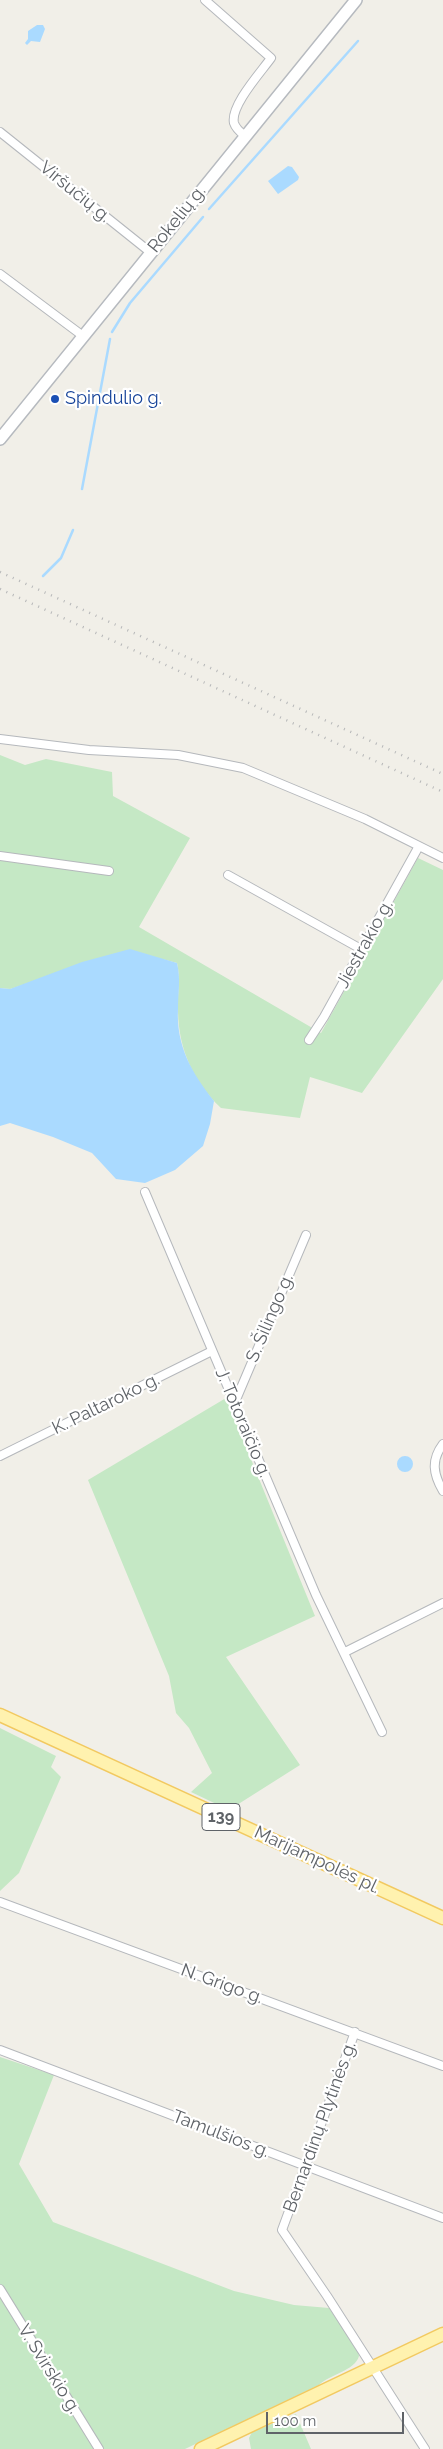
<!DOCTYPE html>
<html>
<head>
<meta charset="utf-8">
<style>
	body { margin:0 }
	#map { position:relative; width:443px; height:2449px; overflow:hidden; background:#f1efe8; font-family:Raleway,sans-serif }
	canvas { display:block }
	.scale { position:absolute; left:266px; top:2412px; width:138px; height:22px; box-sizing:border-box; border:2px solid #5f6368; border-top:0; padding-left:6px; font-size:15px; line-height:18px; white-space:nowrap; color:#5f6368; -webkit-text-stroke:4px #fff; paint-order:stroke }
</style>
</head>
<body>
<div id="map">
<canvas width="443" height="2449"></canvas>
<div class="scale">100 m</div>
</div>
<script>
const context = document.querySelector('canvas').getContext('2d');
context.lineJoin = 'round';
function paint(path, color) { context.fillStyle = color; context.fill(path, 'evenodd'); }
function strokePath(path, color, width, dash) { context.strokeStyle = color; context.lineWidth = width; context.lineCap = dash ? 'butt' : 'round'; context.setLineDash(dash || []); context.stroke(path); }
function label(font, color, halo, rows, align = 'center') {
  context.font = font + ' Raleway,sans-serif'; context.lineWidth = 4.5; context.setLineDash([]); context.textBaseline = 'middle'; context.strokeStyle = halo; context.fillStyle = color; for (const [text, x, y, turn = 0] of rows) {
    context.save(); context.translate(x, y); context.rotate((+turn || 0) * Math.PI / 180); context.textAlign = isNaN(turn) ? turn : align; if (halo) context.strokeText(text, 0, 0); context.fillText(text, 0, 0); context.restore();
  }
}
const green = new Path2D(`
	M0 755 25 765 46 759 112 772 113 796 190 838 139 927 321 1033 418 858 443 870V979L362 1093 310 1077 300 1118 221 1108C193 1081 179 1050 178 1012 177 995 181 980 177 963L162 959 36 981 10 989 0 988Z
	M226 1398 315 1616 226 1657 300 1765 229 1810 191 1792 212 1773 189 1728 176 1713 169 1676 88 1480Z
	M0 1728 56 1756 51 1767 61 1777 19 1873 0 1891Z
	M0 2057 54 2075 19 2164 53 2222 234 2291 294 2305 329 2308 358 2351 359 2356C355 2371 330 2374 319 2385L185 2449H0Z
	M296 2414 311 2449H251L249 2438 252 2432Z`);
const water = new Path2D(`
	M37 25H43L45 29 40 42 31 41 27 45 25 43 28 39V31Z
	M288 166 292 167 299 177 298 180 278 194 268 181Z
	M130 949 177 963C181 979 178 993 178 1009 176 1046 192 1073 214 1101L210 1124 203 1146 175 1170 145 1183 116 1179 92 1153 53 1137 10 1123 0 1126V988L10 989 82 962Z
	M397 1464a8 8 0 1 1 16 0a8 8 0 1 1-16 0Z`);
const stream = new Path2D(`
	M209 209 358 41
	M112 332 130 303 203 217
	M82 489 110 339
	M43 576 61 558 73 530`);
const minor = new Path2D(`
	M205 0 271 58C261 72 230 106 234 123 236 129 240 132 244 135
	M0 132 150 252
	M0 274 83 336
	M0 739 89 750 178 755 243 768 365 819 443 858
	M0 856 109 871
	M228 875 361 949
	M309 1040 324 1017 419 846
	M145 1192 316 1595 382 1732
	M235 1402 306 1235
	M443 1444C431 1460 433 1474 443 1491
	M0 1456 212 1351
	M345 1652 443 1603
	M0 1902 443 2066
	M355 2032 282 2230 327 2296 425 2449
	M0 2050 443 2218
	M0 2289 99 2449`);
const secondary = new Path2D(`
	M0 439 356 0`);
const primary = new Path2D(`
	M0 1715 443 1918
	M201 2449 443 2334`);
const rail = new Path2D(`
	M0 572 443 774
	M0 589 443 792`);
const markers = [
	[55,399,5,"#1a4fb4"]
];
const shields = [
	[221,1817,38]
];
const shieldNames = [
	["139",221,1817]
];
const streetNames = [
	["Viršučių g.",75,192,39],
	["Rokelių g.",177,219,-51],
	["Jiestrakio g.",365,944,-61],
	["S. Šilingo g.",270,1318,-67],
	["K. Paltaroko g.",106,1404,-26],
	["J. Totoraičio g.",243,1423,67],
	["Marijampolės pl.",317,1860,25],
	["N. Grigo g.",222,1984,20],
	["Bernardinų Plytinės g.",320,2127,-70],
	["Tamulšios g.",221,2134,21],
	["V. Svirskio g.",49,2369,58]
];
const transitNames = [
	["Spindulio g.",65,399]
];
paint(green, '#c5e8c5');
paint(water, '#aadaff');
strokePath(stream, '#aadaff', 2.5);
strokePath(minor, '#b5b8bc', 10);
strokePath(secondary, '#b6babf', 14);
strokePath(primary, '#f2c960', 15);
strokePath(minor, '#fff', 8);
strokePath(secondary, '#fff', 11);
strokePath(primary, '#fff2af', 12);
strokePath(rail, '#b6b7b8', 2.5, [1, 6]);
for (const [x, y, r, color] of markers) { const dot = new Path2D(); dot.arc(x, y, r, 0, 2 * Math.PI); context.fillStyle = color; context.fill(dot); strokePath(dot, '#fff', 2); }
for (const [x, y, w] of shields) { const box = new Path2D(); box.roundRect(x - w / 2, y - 13.5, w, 27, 4); context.fillStyle = '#fff'; context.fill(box); strokePath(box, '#5f6368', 1); }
label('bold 16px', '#5f6368', null, shieldNames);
label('18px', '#5f6368', '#fff', streetNames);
label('18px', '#164399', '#fff', transitNames, 'left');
</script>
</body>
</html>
